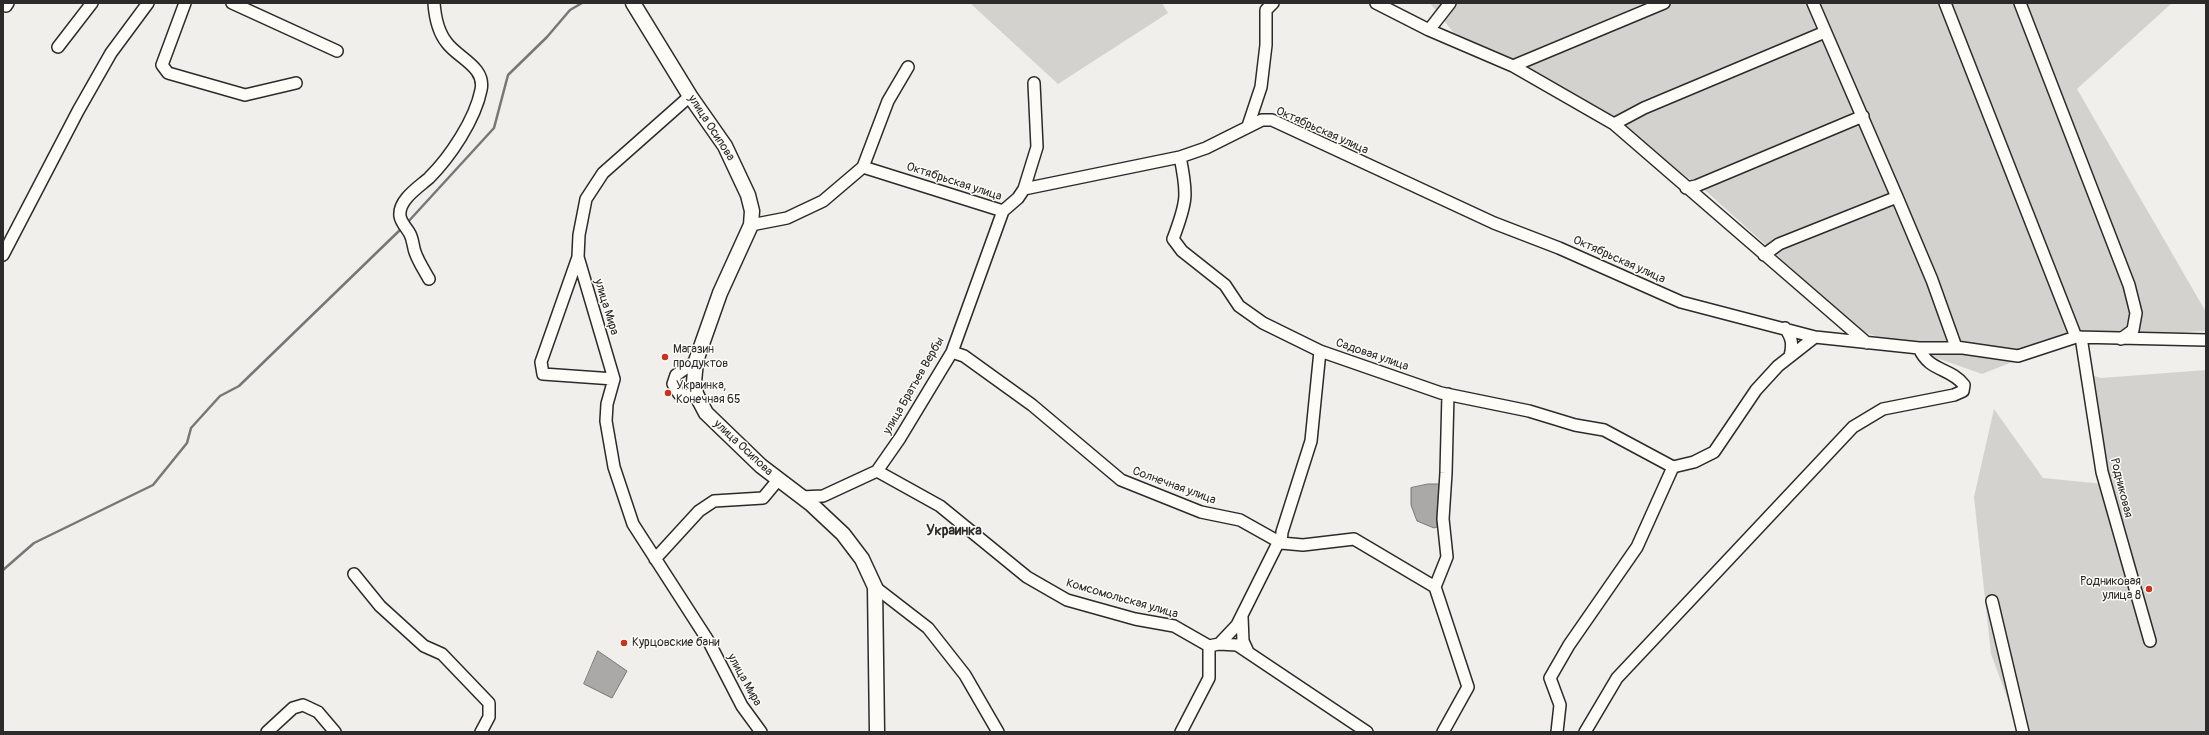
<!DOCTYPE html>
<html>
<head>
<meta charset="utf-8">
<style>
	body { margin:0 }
	#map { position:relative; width:2209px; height:735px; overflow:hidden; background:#f0efeb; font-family:Pangolin,sans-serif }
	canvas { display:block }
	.frame { position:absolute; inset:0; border:4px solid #2b2b2b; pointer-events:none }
</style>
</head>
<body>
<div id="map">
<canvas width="2209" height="735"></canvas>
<div class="frame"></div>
</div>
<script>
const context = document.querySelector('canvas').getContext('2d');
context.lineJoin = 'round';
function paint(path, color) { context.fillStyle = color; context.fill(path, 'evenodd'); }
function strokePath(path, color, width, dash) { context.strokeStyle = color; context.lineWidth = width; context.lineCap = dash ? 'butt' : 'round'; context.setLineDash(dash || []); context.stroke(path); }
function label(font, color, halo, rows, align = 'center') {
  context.font = font + ' Pangolin,sans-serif'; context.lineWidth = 3; context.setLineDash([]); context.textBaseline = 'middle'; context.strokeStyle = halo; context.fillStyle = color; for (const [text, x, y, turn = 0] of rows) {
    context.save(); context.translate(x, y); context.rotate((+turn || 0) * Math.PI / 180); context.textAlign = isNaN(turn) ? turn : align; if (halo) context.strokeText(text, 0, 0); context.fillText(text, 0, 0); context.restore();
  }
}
const green = new Path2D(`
	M970 3H1162L1168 13 1058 84Z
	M1430 3H2172L2077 89 2206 312V331L2076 337 1982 374 1861 331 1707 192 1614 124 1453 32Z
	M2206 370V732H2020L1991 654 1974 497 1994 409 2043 478 2104 484 2088 374 2101 378Z`);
const water = new Path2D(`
	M1428 484H1440C1444 497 1435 513 1437 527L1434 528 1417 521 1411 505V488Z
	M598 651 627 671 612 698 584 684Z`);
const stream = new Path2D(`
	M407 223 494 128 508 75 547 37 570 10 582 3
	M3 570 34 543 153 485 187 443 191 428 220 396 239 386 402 228`);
const minor = new Path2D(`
	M3 3 6 6 8 3
	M185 3 162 65 168 73 245 95 296 83
	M232 3 337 51
	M1376 3 1429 30 1513 66 1614 124 1867 343
	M1813 3 1897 197 1932 280 1956 347 2018 356 2076 337 1945 3
	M2020 3 2129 285 2136 313 2133 330 2121 339
	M1429 30 1450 3
	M58 47 92 3
	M1513 66 1664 3
	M690 96 603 173 586 199 579 235 578 257 614 379 607 404 606 421 614 467 633 524 709 642 742 706 761 732
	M1614 124 1644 108 1825 32
	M1248 126 1261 87 1266 45V10L1273 3
	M1180 157C1188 195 1187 202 1173 239L1182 251 1225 285 1239 306 1263 323 1320 351 1441 393 1529 411 1575 425 1604 430 1673 467
	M863 167 888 101 908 67
	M1686 188 1696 186 1863 116
	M1024 189 1037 147 1034 83
	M751 225 787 218 823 201 863 167 1003 211 1018 198 1024 189 1180 157 1206 148 1262 120H1272L1494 223 1559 248 1681 302 1815 337 1919 348H1959
	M3 255 78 111 111 53 148 3
	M1764 255 1779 244 1897 197
	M578 257 541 362 543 374 614 379
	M429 279C424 270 418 261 415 252 413 246 413 240 410 234 407 228 401 223 400 216 398 200 419 187 429 178 450 157 475 120 481 90 486 67 458 58 447 43 438 32 435 17 434 3
	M1785 328C1792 338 1793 344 1790 356
	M2076 337 2206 340
	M2081 337 2102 472 2150 641
	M952 352 964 356 1032 405 1121 480 1201 512 1240 520 1281 543 1303 545 1354 539 1435 587
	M696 361 676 375 673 384 679 394 686 396 696 394
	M1673 467 1694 462 1714 452 1756 390 1778 366 1815 337
	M877 471 940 506 1027 577 1067 600 1135 619 1174 626 1209 646 1219 644 1237 645 1367 732
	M801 497 823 496 877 471 900 438 952 352 1003 211
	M1281 543 1282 532 1311 441 1320 351
	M655 559 699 511 714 501 763 498 778 480
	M354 574 380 606 424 646 442 654 489 703V717L481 732
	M875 587 928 628 965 675 998 732
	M1992 601 2023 732
	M1242 617 1243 641 1248 652
	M1219 644 1237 625 1278 543H1281
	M267 732 293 708 303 705 318 712 335 732
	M1181 732 1209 678V646
	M1443 732 1468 687 1435 587 1447 557 1443 519 1446 473 1448 394
	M1557 732 1560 705 1550 678 1569 645 1637 547 1673 467
	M1585 732 1617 678 1853 427 1883 409 1954 395 1963 391 1964 385C1950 367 1929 372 1919 348`);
const major = new Path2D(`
	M633 3 690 96 725 146 748 195 752 211 751 225 720 293 696 361 694 382 696 394 706 413 761 466 811 504 843 534 862 559 875 587 877 732`);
const markers = [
	[665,357,4,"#c8321e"],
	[668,393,4,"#c8321e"],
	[2149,589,4,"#c8321e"],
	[624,643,4,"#c8321e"]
];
const streetNames = [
	["улица Осипова",711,128,57],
	["Октябрьская улица",1322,131,24],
	["Октябрьская улица",954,182,18],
	["Октябрьская улица",1619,260,24],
	["улица Мира",606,307,73],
	["Садовая улица",1372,355,19],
	["улица Братьев Вербы",914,386,-60],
	["улица Осипова",743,448,43],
	["Солнечная улица",1174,486,20],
	["Родниковая",2121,488,76],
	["Комсомольская улица",1122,599,16],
	["улица Мира",744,680,61]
];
const poiNames = [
	["Магазин",673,350],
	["продуктов",673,364],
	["Украинка,",676,386],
	["Конечная 65",676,400],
	["Родниковая",2141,582,"right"],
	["улица 8",2141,596,"right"],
	["Курцовские бани",632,643]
];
const quarterNames = [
	["Украинка",954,531]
];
paint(green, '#d3d2cf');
paint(water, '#aaa9a7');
strokePath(water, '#777775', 1);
strokePath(stream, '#777775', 2.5);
strokePath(minor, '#2b2b2b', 14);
strokePath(major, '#2b2b2b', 17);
strokePath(minor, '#fdfcf7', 11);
strokePath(major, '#fdfcf7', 14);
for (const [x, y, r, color] of markers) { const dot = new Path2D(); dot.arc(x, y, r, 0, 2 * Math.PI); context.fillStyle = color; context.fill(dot); strokePath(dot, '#fdfcf7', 1.5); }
label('12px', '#2b2b2b', '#fdfcf7', streetNames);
label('12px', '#2b2b2b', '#fdfcf7', poiNames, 'left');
label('bold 14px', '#2b2b2b', '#fdfcf7', quarterNames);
</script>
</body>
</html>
